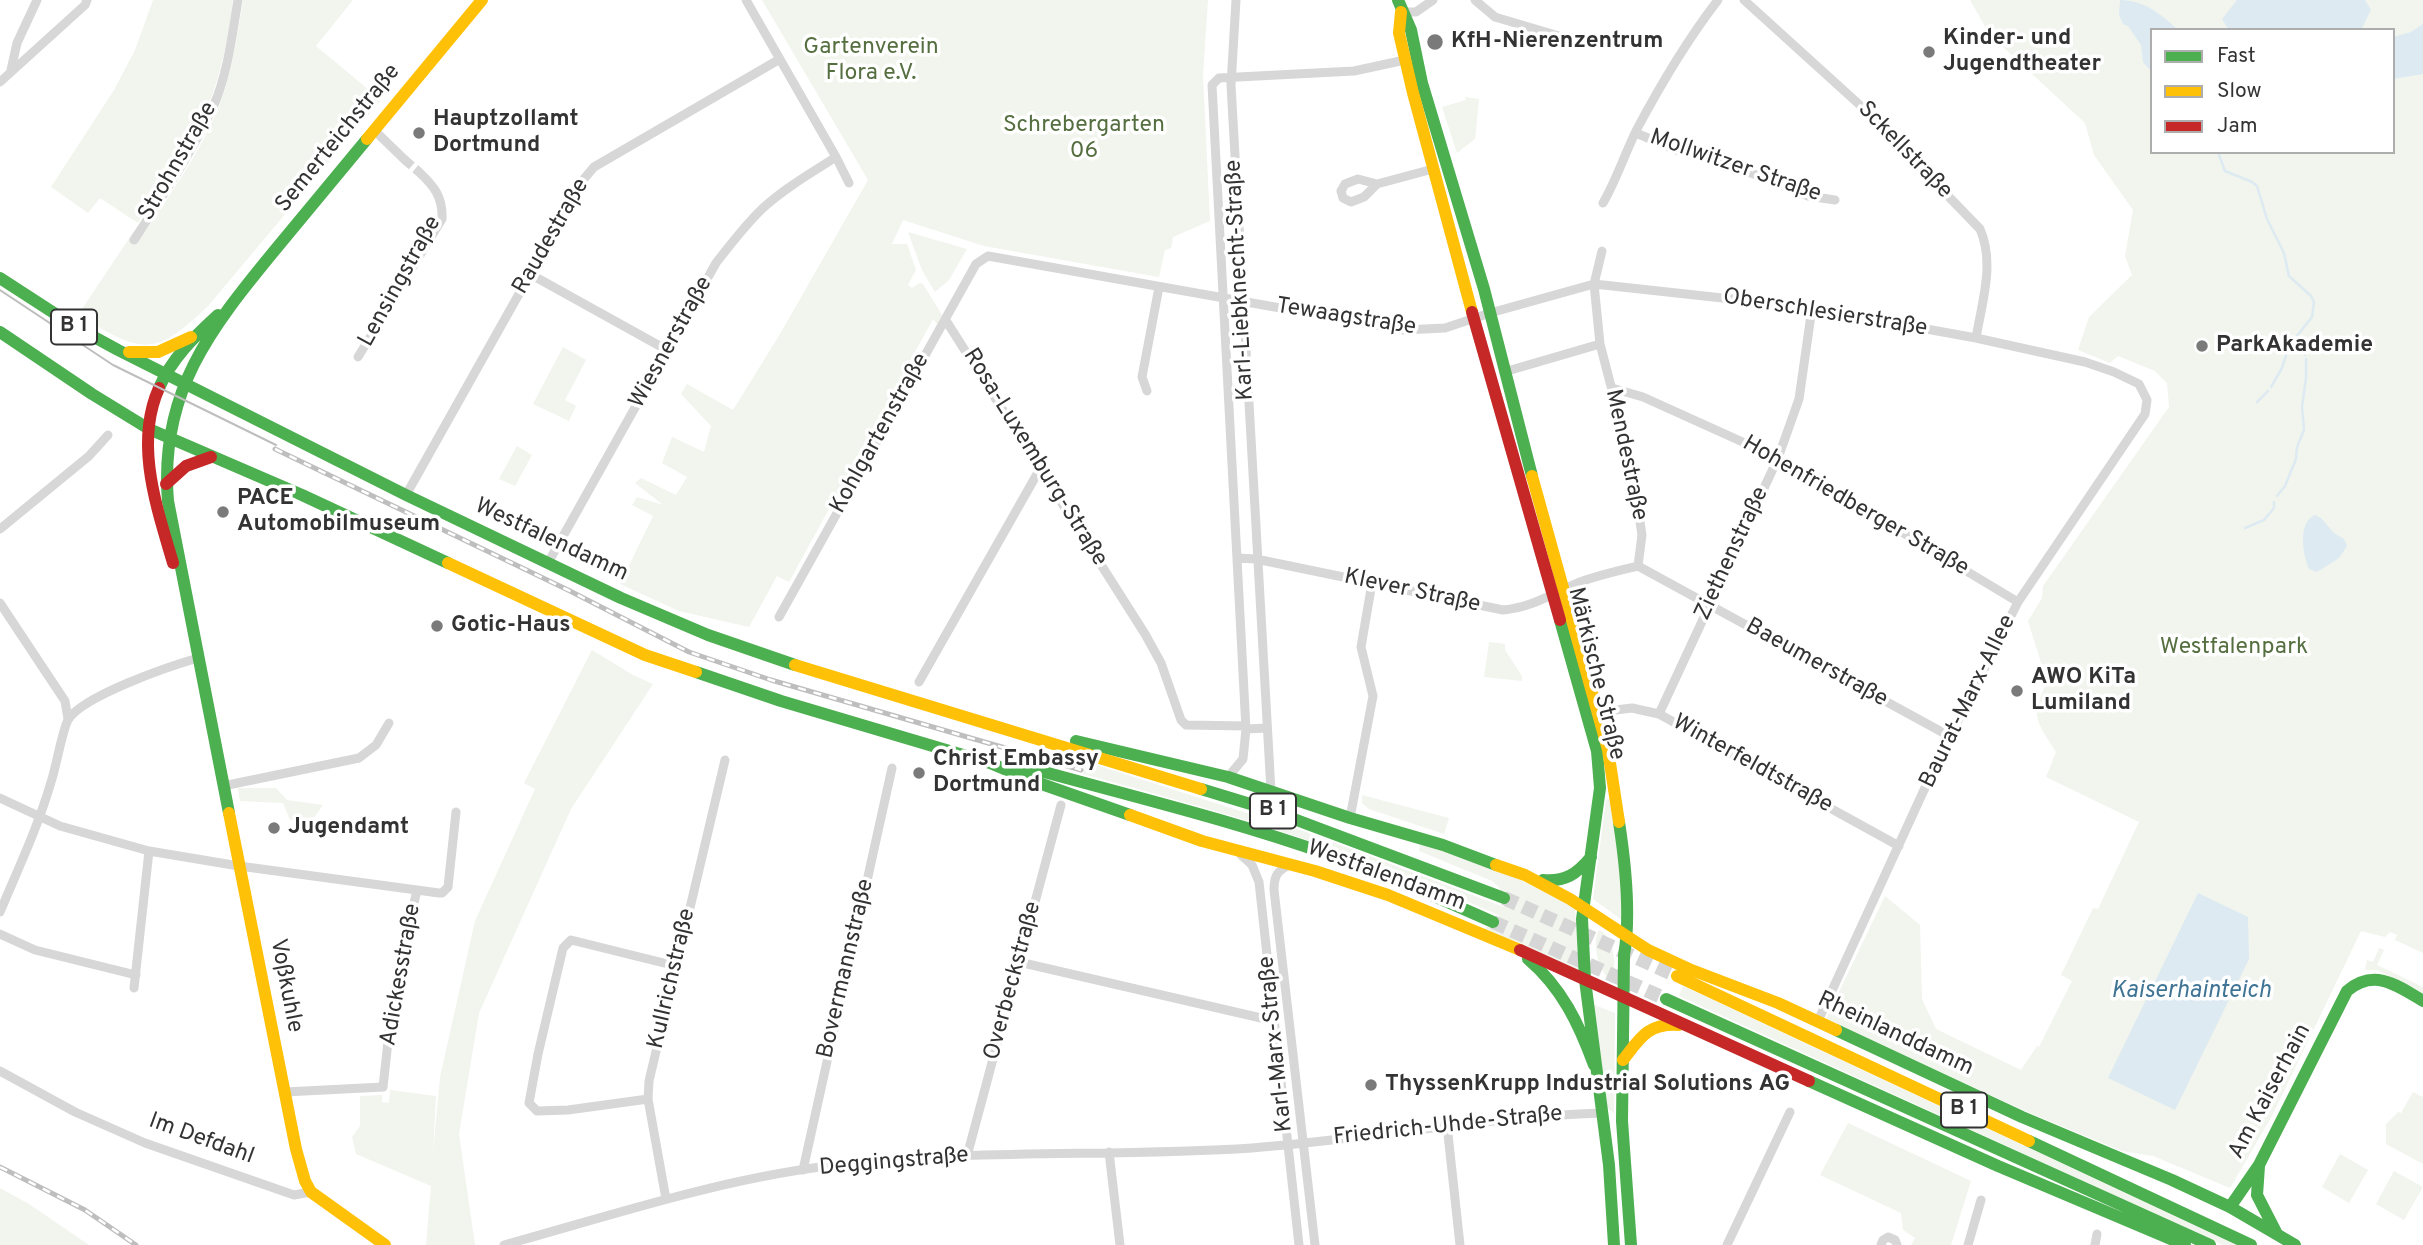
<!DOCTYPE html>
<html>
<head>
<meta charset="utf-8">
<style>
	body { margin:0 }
	#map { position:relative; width:2423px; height:1245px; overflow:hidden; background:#fff; font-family:Overpass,sans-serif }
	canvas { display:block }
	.legend { position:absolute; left:2150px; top:28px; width:245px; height:126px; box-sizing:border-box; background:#fff; border:2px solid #adadad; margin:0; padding:9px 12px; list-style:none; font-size:21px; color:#333 }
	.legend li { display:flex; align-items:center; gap:14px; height:35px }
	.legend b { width:35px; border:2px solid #adadad }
</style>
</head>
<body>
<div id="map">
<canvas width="2423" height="1245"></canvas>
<ul class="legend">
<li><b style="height:9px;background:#4caf50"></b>Fast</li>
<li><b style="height:9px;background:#ffc107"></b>Slow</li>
<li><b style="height:9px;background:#c62828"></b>Jam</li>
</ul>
</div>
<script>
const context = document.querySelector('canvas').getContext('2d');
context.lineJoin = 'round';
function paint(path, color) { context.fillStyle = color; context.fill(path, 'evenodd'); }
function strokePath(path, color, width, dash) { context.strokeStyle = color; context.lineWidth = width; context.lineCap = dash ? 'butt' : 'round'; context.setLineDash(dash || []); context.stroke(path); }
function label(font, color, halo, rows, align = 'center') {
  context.font = font + ' Overpass,sans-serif'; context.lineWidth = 7; context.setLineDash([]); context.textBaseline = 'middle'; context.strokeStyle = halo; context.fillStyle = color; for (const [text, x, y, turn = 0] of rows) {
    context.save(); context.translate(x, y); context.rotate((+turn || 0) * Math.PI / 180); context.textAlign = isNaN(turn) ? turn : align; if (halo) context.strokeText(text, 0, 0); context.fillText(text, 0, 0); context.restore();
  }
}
const green = new Path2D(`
	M153 0H233C228 36 222 72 208 106 190 147 162 185 138 223L100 198 88 213 51 187 114 90 135 50Z
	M243 0H353L316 46 381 100 208 306C152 360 141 352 78 315L134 231 142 236C169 196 198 156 217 111 232 76 237 37 243 0Z
	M762 0H1208L1203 76 1210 221 1173 237 1171 248 1165 250 1159 277 984 246 903 220 892 244H907L916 270 908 285 912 288 920 283 923 284 942 315 937 324 933 319 789 582 777 576 749 627 679 611 620 584 653 516 632 505 637 497 663 505 635 483 641 478 676 495 687 477 662 463 672 437 704 452 711 426 681 394 687 384 733 410 780 334 868 180Z
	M1970 0H2423V953L2395 940 2397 935 2390 932 2385 937 2361 931 2272 1116 2230 1188 2153 1156 2122 1151 2025 1111 1826 1019 1885 896 1920 925 1922 999 1936 1029 2021 1070 2037 1046 2039 1047 2072 981 2061 975 2093 908 2098 909 2139 822 2046 777 2056 752C2036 720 2030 718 2047 682L2028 621 2042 598 2043 586 2169 407 2167 383 2155 371 2118 356 2110 363 2078 350 2089 317 2132 275 2125 256 2133 210 2094 155 2085 123 1990 35ZM2152 30H2393V152H2152Z
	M1465 97 1479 99 1475 139 1457 153 1442 107 1466 100Z
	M908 232 967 249 949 280 935 292 922 270Z
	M563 347 586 360 565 400 576 406 569 421 533 404Z
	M517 446 532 455 515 486 499 479Z
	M1489 642 1505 644V650L1522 676V681L1484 677Z
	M592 650 633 675 653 684 571 809 479 1013 459 1134 475 1245H426L431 1186 356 1154 352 1137 360 1126V1096L382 1095V1102L389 1103 390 1090 436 1096 433 1153 440 1077 475 921 535 789 524 783Z
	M1087 762 1306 832 1504 907C1505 895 1501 888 1492 881L1419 851 1420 843 1501 870 1575 908 1579 972 1484 929 1500 916 1487 910C1430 886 1372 862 1313 842 1237 816 1160 795 1083 774Z
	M238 788H276L287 800 323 805 310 823 290 820 283 803 240 801Z
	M1362 795 1449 818 1444 834 1369 809 1362 803Z
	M1611 798 1620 875 1622 920 1593 899 1606 800Z
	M1599 930C1615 937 1615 963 1614 979L1611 981C1599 971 1591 944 1599 930Z
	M2379 948 2384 950 2377 965 2423 987V993L2377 970H2365L2367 960 2373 962Z
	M1683 986 2236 1245H2223L1679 996Z
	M1592 1004 1615 1013 1614 1113 1605 1107Z
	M2413 1092 2423 1097V1164L2386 1144V1124L2398 1112 2401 1113Z
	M1848 1123 1971 1181 1951 1245H1911L1915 1238 1903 1230 1901 1213 1820 1175Z
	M2340 1154 2368 1170 2349 1203 2322 1187Z
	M2394 1171 2423 1187 2404 1220 2376 1204Z
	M0 1188 29 1204 89 1245H0Z`);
const water = new Path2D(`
	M2120 0C2144 0 2161 14 2178 30H2152V72L2143 62 2141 45 2128 26 2123 24 2119 15Z
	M2237 0H2365L2371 10 2361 30H2229L2222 19Z
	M2423 24V74L2393 79V37L2411 32Z
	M2315 515 2321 518 2334 533 2344 539 2347 546 2339 558 2317 572 2309 569C2303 555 2297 523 2315 515Z
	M2198 893 2248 917 2249 959 2175 1110 2108 1078Z`);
const stream = new Path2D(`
	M2218 152 2225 171 2252 182 2257 186 2267 219 2284 253 2289 276 2311 296 2314 302 2312 317 2289 346 2282 368 2271 387
	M2297 338 2303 343 2305 355
	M2257 402 2268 391
	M2277 496 2285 486 2296 459 2297 447 2304 430 2302 407 2306 378V359
	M2245 528 2264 520 2274 508V502`);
const streetTunnel = new Path2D(`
	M405 160 419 172`);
const primaryTunnel = new Path2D(`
	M1504 898 1677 976
	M1493 922 1666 999`);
const street = new Path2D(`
	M746 0 836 157 849 183
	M1236 0 1231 85 1271 791
	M1475 0 1495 17 1579 42
	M1744 0 1862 107 1980 229C1995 263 1982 302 1976 338
	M1401 12H1416L1433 0
	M11 70 17 43 37 0
	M0 82 85 5 87 0
	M374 130 405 160
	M1636 133 1676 150 1760 176 1808 196 1835 200
	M1377 184 1358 179 1345 184 1341 191 1343 198 1351 202 1364 197 1377 184 1433 169
	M1603 203C1617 179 1625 153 1637 129 1661 84 1687 40 1718 0
	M134 240C162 197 192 153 214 105 228 72 232 35 238 0
	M1602 251 1594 284 1600 344 1631 463 1642 535 1638 566
	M530 274 667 350
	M945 319 1145 634 1161 663 1181 720 1186 725 1246 726
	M358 357 442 219C443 197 434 186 419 172
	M1504 372 1600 344
	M1612 388 1643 397 1778 458 2018 602
	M1147 391 1142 377 1159 287
	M406 495 583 180 594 167 780 59
	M0 529 89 456 108 435
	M1237 558 1256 559 1503 610C1530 608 1550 595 1575 584 1594 576 1617 571 1638 566L1951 737
	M548 563 716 263C731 244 745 225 763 208 785 188 811 173 836 157
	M0 603 65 701 68 719
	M779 617 976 264 988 256 1404 330 1445 328 1490 313 1594 284 1805 307 1976 338 2085 362 2114 372 2139 384 2147 400 2145 414 2018 602 1935 766 1818 1021
	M919 682 1041 467
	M1599 712 1632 708 1659 714 1899 846
	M1659 714 1778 458 1799 399 1812 308
	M1246 729 1267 728
	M1228 777 1243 759 1246 729 1212 85 1219 78 1354 71 1405 60
	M223 786 359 758 376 745 389 723
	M0 798 60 826 149 851 239 866 439 893H442L448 887 456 812
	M1350 818 1373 696 1361 647 1372 583
	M1241 855 1252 865 1259 882 1299 1245
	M1289 865C1277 871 1274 876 1274 890L1315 1245
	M0 912C18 869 38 827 51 782 56 768 62 731 68 720 82 696 170 666 198 658
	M0 934 35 950 136 975
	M1019 962 1274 1021
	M134 988 149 851
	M0 1071 75 1112 145 1143 294 1195 311 1192
	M285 1092 383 1087 393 996 417 890
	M648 1099 568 1110 537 1111 529 1103 538 1054 563 948 571 940 676 966
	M1447 1125 1460 1245
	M1109 1152 1120 1245
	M967 1156 1061 805
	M803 1170 892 768
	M666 1199 648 1099 649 1081 725 760
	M504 1245C616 1214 729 1176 845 1164 980 1149 1117 1157 1252 1148 1369 1139 1485 1117 1602 1113
	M1727 1245 1790 1112
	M1881 1245 1883 1240 1888 1237 1895 1240 1897 1245
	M1968 1245 1981 1200
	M2095 1245 2097 1234`);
const fast = new Path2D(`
	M1398 0 1411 30 1422 83 1484 289 1532 476
	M0 278 74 326 118 350 406 495 621 598 708 635 795 665
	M0 332 92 394 149 429 302 495 448 563
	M159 388C172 358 194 337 218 315
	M1560 620 1597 751 1600 788 1582 919 1585 980 1609 1165 1614 1245
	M696 672 781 701 990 763 1033 781 1130 815
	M1076 741 1228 777 1350 818 1443 845 1496 865
	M1012 766 1037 770C1135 797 1234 821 1330 855 1385 874 1439 898 1493 922
	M1201 789 1270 810 1504 898
	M229 813 168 501C159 393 210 329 275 250 306 213 336 176 367 139
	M1619 822C1625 861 1631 916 1624 955L1622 1121 1631 1245
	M1543 880C1565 882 1577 874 1591 857
	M1528 959C1562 988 1579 1024 1594 1065
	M1666 999 2210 1245
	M1836 1030 2022 1117 2172 1180 2230 1207 2295 1245
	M1809 1081 1998 1166 2185 1245
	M2029 1141 2251 1245
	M2259 1166 2257 1195 2277 1234
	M2230 1207 2259 1165 2347 991C2374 968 2397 985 2423 1001`);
const slow = new Path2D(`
	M1401 12 1399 33 1413 93 1472 312
	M367 139 482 0
	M129 352H158L191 337
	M1532 476 1608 750 1619 822
	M448 563 645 655 696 672
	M795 665 1201 789
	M229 813 296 1149 305 1181 311 1192 385 1245
	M1130 815 1202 841 1315 871 1388 895 1520 950
	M1496 865 1525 875 1570 899 1648 950 1689 969 1778 1003 1836 1030
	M1677 976 2029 1141
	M1623 1060C1640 1038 1648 1023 1679 1025`);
const jam = new Path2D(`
	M1472 312 1560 620
	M159 388C134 444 157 508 173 563
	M166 484 186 466 211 457
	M1520 950 1809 1081`);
const tram = new Path2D(`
	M0 290 113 365 276 445`);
const rail = new Path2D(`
	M275 449 568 590 689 652 771 680 1081 770
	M0 1167 85 1210 136 1245`);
const markers = [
	[1435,42,9,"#7a7a7a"],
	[1929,52,7,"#7a7a7a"],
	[419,133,7,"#7a7a7a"],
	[2202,346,7,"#7a7a7a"],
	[223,512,7,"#7a7a7a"],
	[437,626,7,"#7a7a7a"],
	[2017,691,7,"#7a7a7a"],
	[919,773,7,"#7a7a7a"],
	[274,828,7,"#7a7a7a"],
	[1371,1085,7,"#7a7a7a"]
];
const shields = [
	[74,327,46],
	[1273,811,46],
	[1964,1110,46]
];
const shieldNames = [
	["B 1",74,327],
	["B 1",1273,811],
	["B 1",1964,1110]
];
const poiNames = [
	["Kinder- und",1943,39],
	["Jugendtheater",1943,65],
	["KfH-Nierenzentrum",1451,42],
	["Hauptzollamt",433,120],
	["Dortmund",433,146],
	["ParkAkademie",2216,346],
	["PACE",237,499],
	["Automobilmuseum",237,525],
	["Gotic-Haus",451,626],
	["AWO KiTa",2031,678],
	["Lumiland",2031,704],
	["Christ Embassy",933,760],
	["Dortmund",933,786],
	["Jugendamt",288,828],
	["ThyssenKrupp Industrial Solutions AG",1385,1085]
];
const parkNames = [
	["Gartenverein",871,48],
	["Flora e.V.",871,74],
	["Schrebergarten",1084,126],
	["06",1084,152],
	["Westfalenpark",2234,648]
];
const streetNames = [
	["Semerteichstraße",339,139,-51],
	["Sckellstraße",1904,151,46],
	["Strohnstraße",179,162,-60],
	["Mollwitzer Straße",1735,167,19],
	["Raudestraße",552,237,-60],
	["Karl-Liebknecht-Straße",1241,280,-93],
	["Lensingstraße",401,282,-61],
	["Oberschlesierstraße",1825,314,9],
	["Tewaagstraße",1346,318,9],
	["Wiesnerstraße",672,343,-61],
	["Kohlgartenstraße",881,434,-61],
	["Mendestraße",1625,455,78],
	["Rosa-Luxemburg-Straße",1034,458,58],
	["Hohenfriedberger Straße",1855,507,30],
	["Westfalendamm",551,541,25],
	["Ziethenstraße",1733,554,-65],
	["Klever Straße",1412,592,12],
	["Baeumerstraße",1816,664,29],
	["Märkische Straße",1595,674,76],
	["Baurat-Marx-Allee",1969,702,-64],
	["Winterfeldtstraße",1752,765,29],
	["Westfalendamm",1386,877,20],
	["Bovermannstraße",847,969,-77],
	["Adickesstraße",402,975,-80],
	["Kullrichstraße",673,979,-77],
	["Overbeckstraße",1014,981,-75],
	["Voßkuhle",285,986,79],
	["Rheinlanddamm",1895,1035,25],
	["Karl-Marx-Straße",1277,1044,-96],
	["Am Kaiserhain",2271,1092,-62],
	["Friedrich-Uhde-Straße",1448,1127,-6],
	["Im Defdahl",201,1140,20],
	["Deggingstraße",894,1163,-5]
];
const waterNames = [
	["Kaiserhainteich",2191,992]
];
paint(green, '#f1f5ed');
paint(water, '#ddeaf2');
strokePath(stream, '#ddeaf2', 2.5);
strokePath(streetTunnel, '#d6d6d6', 9, [9, 4.5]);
strokePath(primaryTunnel, '#d6d6d6', 14, [14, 7]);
strokePath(street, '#d7d7d7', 9);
strokePath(fast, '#4caf50', 12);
strokePath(slow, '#ffc107', 12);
strokePath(jam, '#c62828', 12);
strokePath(tram, '#bebebe', 2);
strokePath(rail, '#bebebe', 5);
strokePath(rail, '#fff', 2.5, [8]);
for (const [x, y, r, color] of markers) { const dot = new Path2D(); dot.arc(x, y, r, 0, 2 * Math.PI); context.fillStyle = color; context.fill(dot); strokePath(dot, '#fff', 2.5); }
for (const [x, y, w] of shields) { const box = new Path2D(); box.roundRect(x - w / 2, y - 17.5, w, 35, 5); context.fillStyle = '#fff'; context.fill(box); strokePath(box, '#333', 2); }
label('bold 21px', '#333', null, shieldNames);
label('bold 23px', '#333', '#fff', poiNames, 'left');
label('23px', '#556f40', '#fff', parkNames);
label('23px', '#333', '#fff', streetNames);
label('italic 24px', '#407495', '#fff', waterNames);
</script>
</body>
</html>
